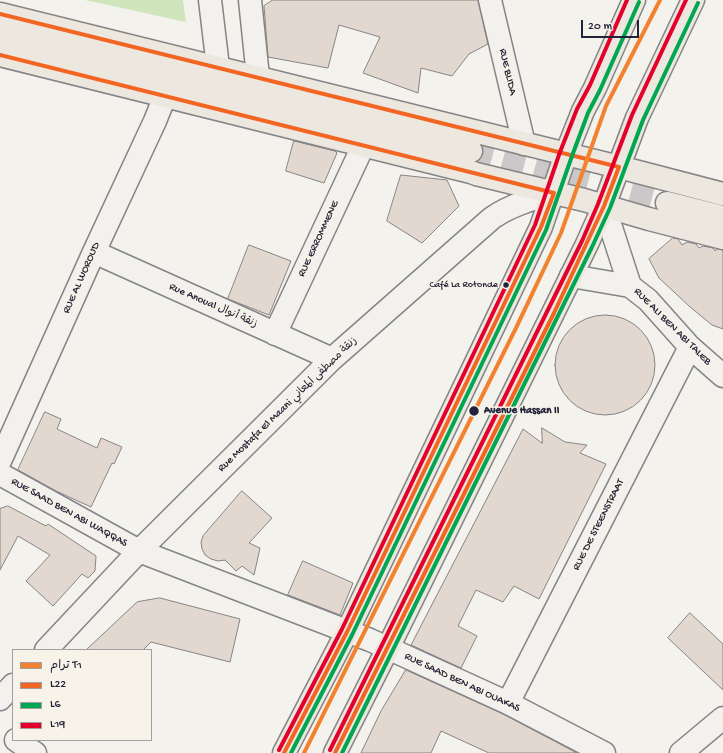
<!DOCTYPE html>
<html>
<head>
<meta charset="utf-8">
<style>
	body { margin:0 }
	#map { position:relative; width:723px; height:753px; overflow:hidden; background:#f4f2ec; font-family:"Gochi Hand","Playpen Sans Arabic",sans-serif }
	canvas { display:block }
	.legend { position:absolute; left:12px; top:649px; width:140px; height:92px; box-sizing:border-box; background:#f7f3e8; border:1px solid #a29fa3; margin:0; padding:5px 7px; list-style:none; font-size:12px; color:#22223b }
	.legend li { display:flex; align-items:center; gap:8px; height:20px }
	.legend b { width:20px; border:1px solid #a29fa3 }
	.scale { position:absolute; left:581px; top:20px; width:58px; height:18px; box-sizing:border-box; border:2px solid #22223b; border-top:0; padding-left:5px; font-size:12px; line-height:14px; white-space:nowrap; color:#22223b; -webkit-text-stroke:3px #f7f3e8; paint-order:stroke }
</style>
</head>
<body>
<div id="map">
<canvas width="723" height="753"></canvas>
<ul class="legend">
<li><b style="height:5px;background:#f38230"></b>ترام T1</li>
<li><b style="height:5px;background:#f26522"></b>L22</li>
<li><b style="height:5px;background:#00a651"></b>L6</li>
<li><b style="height:5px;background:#e4002b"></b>L19</li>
</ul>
<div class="scale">20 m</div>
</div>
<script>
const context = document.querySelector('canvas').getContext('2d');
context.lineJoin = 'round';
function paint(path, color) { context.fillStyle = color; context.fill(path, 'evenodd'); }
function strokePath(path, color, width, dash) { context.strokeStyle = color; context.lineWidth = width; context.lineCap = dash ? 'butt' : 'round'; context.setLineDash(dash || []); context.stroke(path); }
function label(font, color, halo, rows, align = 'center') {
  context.font = font + ' "Gochi Hand","Playpen Sans Arabic",sans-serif'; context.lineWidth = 3; context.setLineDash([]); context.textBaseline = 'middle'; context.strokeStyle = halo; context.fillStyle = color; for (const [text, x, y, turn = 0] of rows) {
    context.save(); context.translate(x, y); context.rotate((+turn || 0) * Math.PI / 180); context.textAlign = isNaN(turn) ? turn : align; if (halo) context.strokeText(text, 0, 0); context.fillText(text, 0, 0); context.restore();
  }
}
const green = new Path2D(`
	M85 0H183L186 22Z`);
const building = new Path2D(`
	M273 0H478L488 44 469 54 452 76 421 68 418 93 363 73 380 37 339 25 328 68 268 57 264 6Z
	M294 141 335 151 337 153 324 183 286 171Z
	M401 175 447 180 459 206 422 243 387 221Z
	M673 238 678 239 682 245 687 242 696 244 699 248 703 246 713 248 715 251 717 249 723 250V329L712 325 689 306 659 278 649 259Z
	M249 245 291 261 269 315 228 299Z
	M555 365a50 50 0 1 1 100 0a50 50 0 1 1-100 0Z
	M45 412 61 419 57 429 97 448 101 438 122 447 114 464 112 463 91 507 56 491 18 470Z
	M542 428 565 442 587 445 580 453 606 464 539 599 514 586 503 602 476 590 458 626 477 636 461 668 411 645 523 429 542 443Z
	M242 491 272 518 249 543 260 548 254 575 242 566 236 571 225 560 218 561 211 559 205 555 202 549 201 542 203 536Z
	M8 506 46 526 48 524 96 556 95 571 88 578 82 574 53 606 26 581 50 555 18 536 0 570V509Z
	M303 561 353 583 340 615 288 595Z
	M160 598 240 619 230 662 151 642 143 650H86L137 602Z
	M690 613 723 644V690L668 638Z
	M406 670 503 714 577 753H489L441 731 431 753H361L381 711Z`);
const majorTunnel = new Path2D(`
	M471 151 667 203`);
const minor = new Path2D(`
	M210 0 218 67
	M250 0 258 77
	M490 0 524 144
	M604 206 630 286 648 300 690 347 723 376
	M94 252 332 359
	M571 276 630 286
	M275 334 364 144
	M0 461 94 252 155 121 165 96
	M0 474 139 551 370 640 508 703 604 753
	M46 650 139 551 332 359 492 218C511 205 532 199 554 193
	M0 699 13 685
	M508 703 690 347
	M16 740 35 753
	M681 753 723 718`);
const major = new Path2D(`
	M0 14 619 167 723 194
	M0 34 471 151
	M0 55 471 172 476 174 584 200 649 219 723 238
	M667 203 723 217
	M284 753 347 632 541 227 566 154 583 111 595 88 634 0
	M335 753 388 648 587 244 604 206 637 118 693 0`);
const bus1 = new Path2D(`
	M0 14 619 167 604 206 554 313 335 753
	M0 55 554 193 541 227 347 632 284 753`);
const bus2 = new Path2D(`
	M291 753 352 635 546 230 572 156 588 113 600 90 639 2
	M342 753 592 247 610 208 643 120 698 3`);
const bus3 = new Path2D(`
	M279 750 342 629 535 225 560 152 577 109 590 85 627 0
	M330 750 582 241 598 204 632 115 686 0`);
const tram1 = new Path2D(`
	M304 753 516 328 561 233 606 106 660 0`);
const markers = [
	[506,285,3.5,"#22223b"],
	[474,411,5.5,"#22223b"]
];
const busNames = [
	["Café La Rotonde",498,285]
];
const streetNames = [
	["RUE BLIDA",507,72,77],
	["RUE ERROMMENE",319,239,-65],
	["RUE AL WOROUD",82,278,-66],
	["Rue Anoual زنقة أنوال",213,306,24],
	["RUE ALI BEN ABI TALEB",672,327,45],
	["Rue Mostafa El Maani زنقة مصطفى المعاني",288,405,-44],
	["RUE SAAD BEN ABI WAQQAS",69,513,29],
	["RUE DE STEENSTRAAT",599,525,-63],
	["RUE SAAD BEN ABI OUAKAS",462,683,25]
];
const stopNames = [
	["Avenue Hassan II",484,411]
];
paint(green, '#d1e5bd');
paint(building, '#e2d8d0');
strokePath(building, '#858486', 1);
strokePath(majorTunnel, '#cac8c9', 22, [22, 11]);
strokePath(minor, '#858486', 25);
strokePath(major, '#858486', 25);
strokePath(minor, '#f2f1ed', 22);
strokePath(major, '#ede8df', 22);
strokePath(bus1, '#f26522', 4);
strokePath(bus2, '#00a651', 4);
strokePath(bus3, '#e4002b', 4);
strokePath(tram1, '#f38230', 4);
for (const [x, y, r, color] of markers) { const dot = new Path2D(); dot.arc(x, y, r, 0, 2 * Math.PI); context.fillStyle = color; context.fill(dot); strokePath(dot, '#f7f3e8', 1.5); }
label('10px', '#22223b', '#f7f3e8', busNames, 'right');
label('11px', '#22223b', '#f7f3e8', streetNames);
label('bold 11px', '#22223b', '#f7f3e8', stopNames, 'left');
</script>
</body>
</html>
